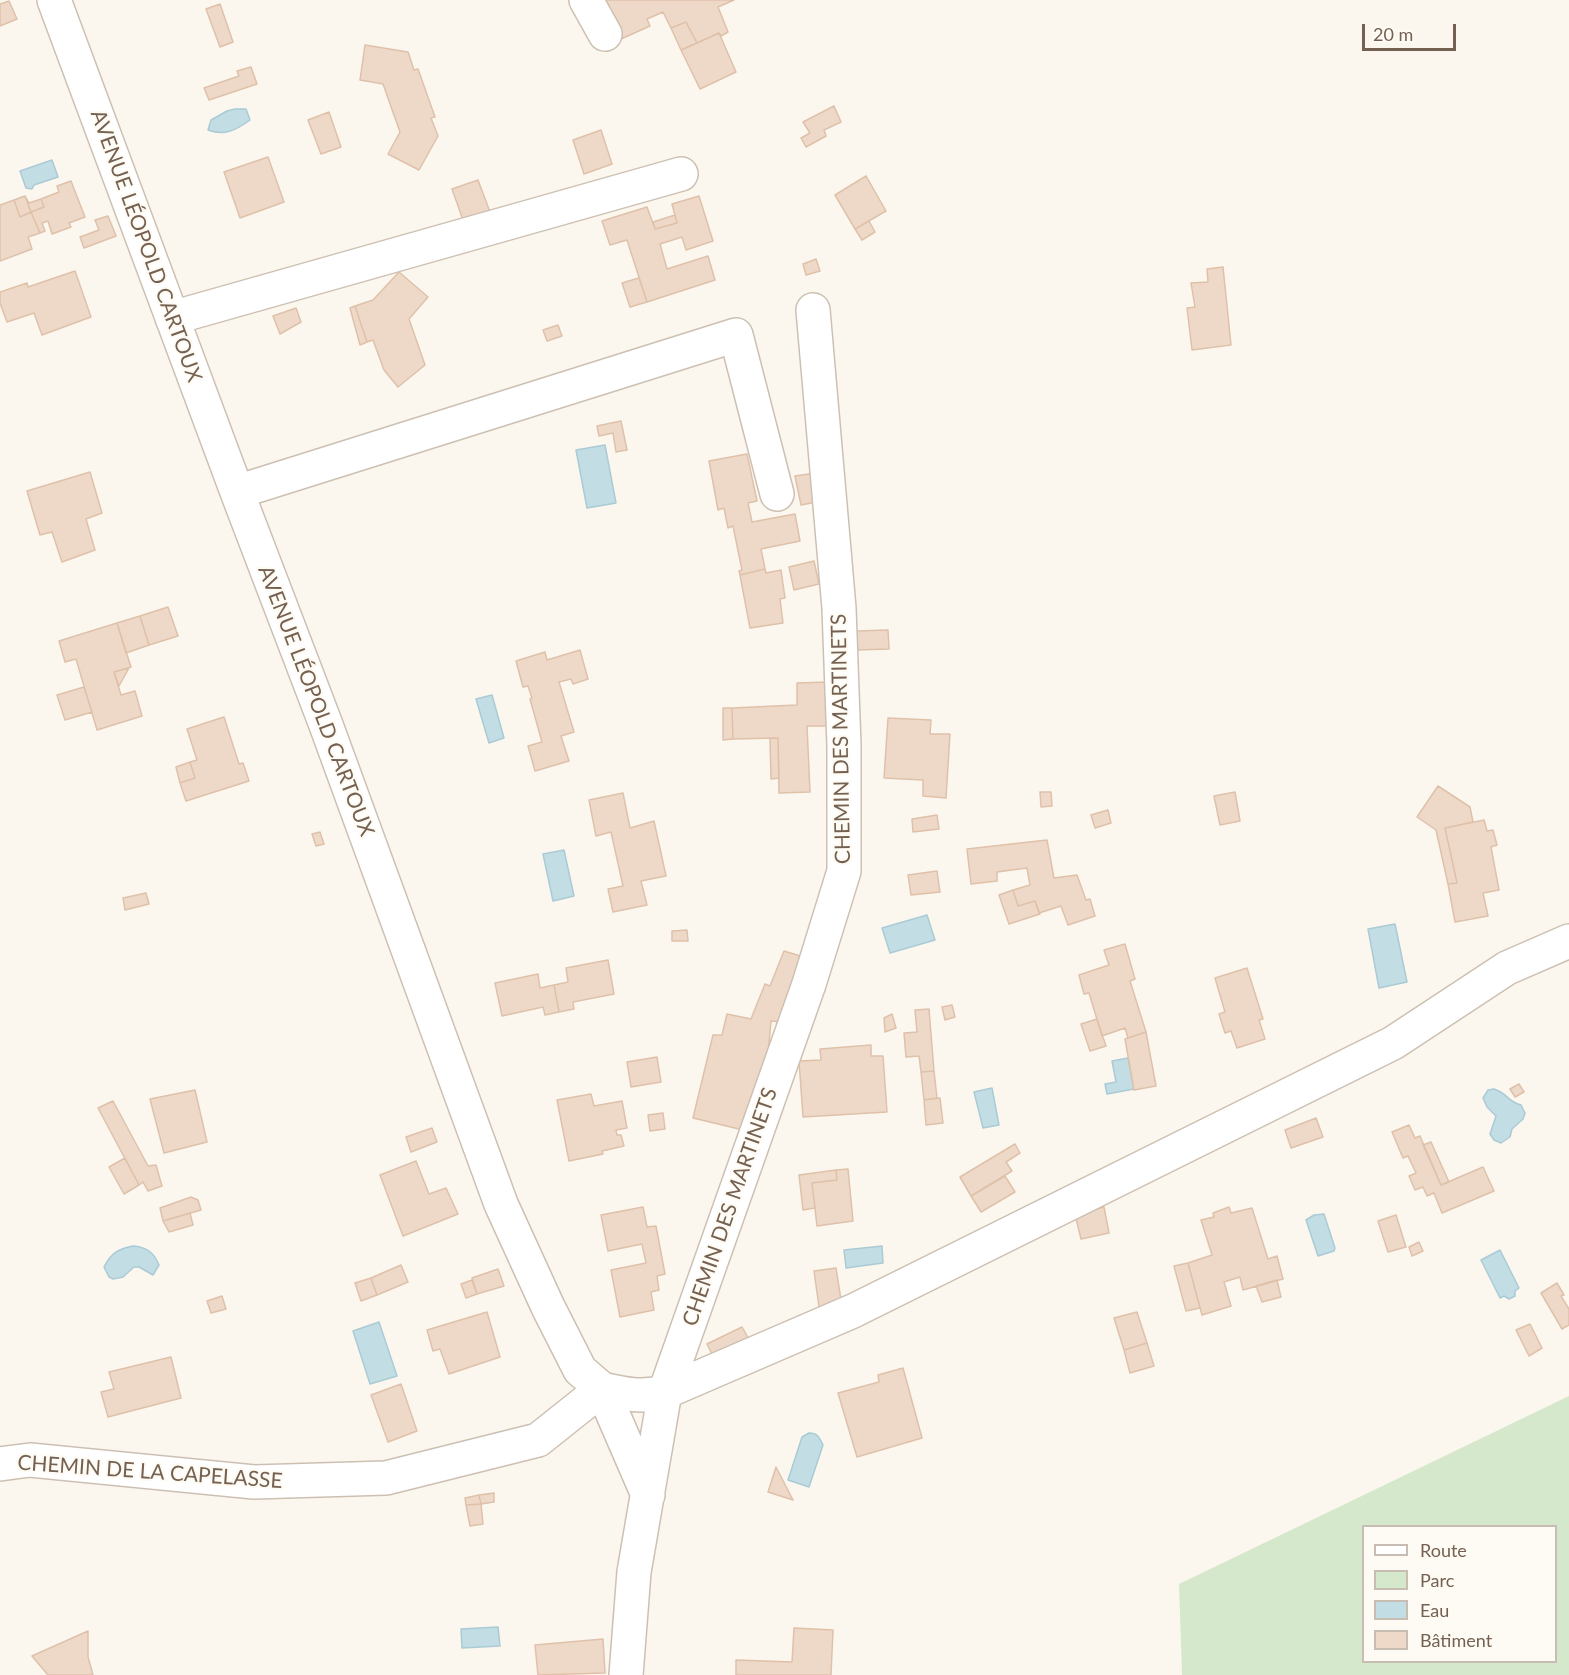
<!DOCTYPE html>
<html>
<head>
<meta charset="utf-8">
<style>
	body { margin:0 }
	#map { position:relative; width:1569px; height:1675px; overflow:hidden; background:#fbf7ee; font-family:Lato,sans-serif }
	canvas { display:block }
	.legend { position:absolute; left:1362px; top:1525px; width:195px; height:138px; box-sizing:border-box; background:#fefbf4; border:2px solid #c7bdb3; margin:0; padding:8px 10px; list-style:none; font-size:18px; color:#756151 }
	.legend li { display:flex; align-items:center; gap:12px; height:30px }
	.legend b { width:30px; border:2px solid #c7bdb3 }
	.scale { position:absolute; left:1362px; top:24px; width:94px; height:27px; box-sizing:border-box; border:3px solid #756151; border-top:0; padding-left:8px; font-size:18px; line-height:21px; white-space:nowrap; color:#756151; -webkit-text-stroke:4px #fefbf4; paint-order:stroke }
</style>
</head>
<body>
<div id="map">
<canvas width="1569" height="1675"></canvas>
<ul class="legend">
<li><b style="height:8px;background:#fff"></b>Route</li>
<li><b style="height:16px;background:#d6e8cc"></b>Parc</li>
<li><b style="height:16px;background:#c3dde4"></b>Eau</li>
<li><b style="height:16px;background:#eed9c8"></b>Bâtiment</li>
</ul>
<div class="scale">20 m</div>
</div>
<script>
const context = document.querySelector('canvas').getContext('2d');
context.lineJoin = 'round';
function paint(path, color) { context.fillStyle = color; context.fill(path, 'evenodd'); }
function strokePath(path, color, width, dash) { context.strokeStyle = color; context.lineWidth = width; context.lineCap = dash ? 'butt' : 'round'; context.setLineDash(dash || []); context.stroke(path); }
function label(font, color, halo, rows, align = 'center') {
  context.font = font + ' Lato,sans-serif'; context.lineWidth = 4.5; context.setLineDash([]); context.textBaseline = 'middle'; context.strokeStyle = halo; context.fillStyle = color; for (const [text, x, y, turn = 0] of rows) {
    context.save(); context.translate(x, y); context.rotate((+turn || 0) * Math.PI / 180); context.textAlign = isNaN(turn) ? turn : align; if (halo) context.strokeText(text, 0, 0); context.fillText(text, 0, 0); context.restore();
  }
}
const green = new Path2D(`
	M1569 1396V1675H1182L1179 1584ZM1556 1526V1662H1364V1526Z`);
const water = new Path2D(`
	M235 109H246L250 120C235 131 224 136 208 130L211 120 227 111Z
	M52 160 58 177 34 185 32 189 26 188 20 171Z
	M605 445 616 503 587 508 576 450Z
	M492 695 504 738 489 743 476 699Z
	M564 850 574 896 553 901 543 854Z
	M927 915 935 940 890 953 882 928Z
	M1395 924 1407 982 1379 988 1368 929Z
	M1128 1058 1134 1089 1107 1094 1105 1084 1116 1082 1112 1061Z
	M992 1088 999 1125 983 1128 974 1092Z
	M1494 1089C1509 1094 1506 1101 1521 1105L1525 1113 1523 1119 1512 1129 1510 1137 1501 1143 1494 1140 1490 1134 1496 1116 1487 1107 1483 1098 1488 1090Z
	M1324 1214 1335 1248 1334 1251 1318 1256 1306 1220 1314 1215Z
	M133 1246C146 1247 154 1252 159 1265L153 1275 139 1267H134L123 1277 113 1279 109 1277 104 1267C111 1253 118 1249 133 1246Z
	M882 1246 883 1263 846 1268 844 1250Z
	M1500 1250 1519 1288 1515 1291V1296L1509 1299 1504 1296 1500 1298 1481 1260Z
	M379 1322 397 1376 370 1384 353 1331Z
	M809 1433C818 1433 819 1437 823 1445L809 1487 788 1480 802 1437Z
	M498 1627 500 1646 462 1648 461 1629Z`);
const building = new Path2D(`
	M603 0H734L718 7 728 32 721 36 719 33 697 43 686 22 671 28 663 12 647 19 650 26 621 39Z
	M9 1 17 19 0 26V4Z
	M220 4 233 42 220 47 206 9Z
	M686 22 697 43 681 50 671 28Z
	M719 33 736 72 700 89 681 50Z
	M365 45 408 52 414 70 418 69 435 117 431 118 438 136 419 170 388 154 400 132 383 84 360 80Z
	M251 67 257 84 209 100 204 88 239 76 237 71Z
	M834 106 841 122 824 130 826 136 806 147 801 138 810 133 803 122Z
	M329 112 341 147 321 154 308 120Z
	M601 130 612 164 584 174 573 140Z
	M268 157 284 202 240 218 224 172Z
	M866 176 886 211 855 229 835 195Z
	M478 180 490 212 463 220 452 189Z
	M71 181 85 217 69 223 71 227 52 234 48 221 42 223 45 231 40 233 31 212 44 207 41 199 59 192 57 186Z
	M25 196 29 203 41 199 44 207 31 212Z
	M25 196 31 212 20 217 14 200Z
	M699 196 713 241 686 250 682 237 660 244 667 269 708 256 715 280 647 302 627 240 610 245 602 221 647 207 655 229 677 223 672 204Z
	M14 200 20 217 31 212 40 233 28 237 32 249 0 261V205Z
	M675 215 677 223 655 229 653 222Z
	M108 216 116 236 84 248 80 237 99 230 95 220Z
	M869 221 875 232 862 240 855 229Z
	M816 259 820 271 806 275 803 264Z
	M1223 267 1231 345 1192 350 1187 308 1195 307 1191 283 1208 282 1207 269Z
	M75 271 91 317 42 335 34 313 7 322 0 303V292L27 283 28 287Z
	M399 272 428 297 409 319 425 365 398 387 384 370 373 340 367 342 355 306 373 300Z
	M639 278 647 302 630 307 622 283Z
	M355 306 367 342 360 345 350 308Z
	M296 308 301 322 280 334 273 316Z
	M558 325 562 336 547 341 543 330Z
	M621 421 627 450 616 452 613 433 599 436 597 426Z
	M747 454 757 501 748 503 752 522 795 514 800 541 761 549 765 569 740 575 739 571 742 570 733 526 728 528 724 508 718 510 709 461Z
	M90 472 102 513 86 519 95 550 62 562 52 532 40 535 27 491Z
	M822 472 827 500 801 505 795 476Z
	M814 561 819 584 794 590 789 567Z
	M765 569 766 573 781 570 785 598 780 599 783 623 750 628 740 575Z
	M168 607 178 636 149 645 140 616Z
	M140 616 149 645 126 653 117 623Z
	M117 623 131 667 114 672 121 695 135 691 142 716 97 730 76 659 65 662 59 641Z
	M888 630 889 649 856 650V631Z
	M580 650 588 679 573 684 571 679 559 682 574 732 561 736 569 761 535 771 528 746 542 742 530 699 532 698 528 686 523 687 516 661 545 652 547 660Z
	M129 668 119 686 114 672Z
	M828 682 830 726H807L810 792 779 793 778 738 733 739 732 708 797 705V683Z
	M84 687 92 712 65 720 57 695Z
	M723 708H732L733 739 723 740Z
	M224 717 239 764 243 763 249 781 186 801 180 783 195 778 190 762 197 760 187 729Z
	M888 718 931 720 930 734H950L946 798 923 796V780L884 778Z
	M770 738H778L779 778 771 779Z
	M190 762 195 778 180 783 176 767Z
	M1438 786 1470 807 1473 822 1445 828 1457 883 1448 884 1436 830 1417 817Z
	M1040 792H1051L1052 806 1041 807Z
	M1235 792 1240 821 1220 825 1214 796Z
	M623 793 630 828 654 821 666 876 641 881 647 905 613 912 608 889 623 886 611 832 596 836 589 800Z
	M1108 810 1111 823 1095 828 1091 815Z
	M937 815 939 829 913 832 912 819Z
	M1484 820 1487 831 1493 830 1497 845 1491 847 1499 890 1483 893 1488 916 1455 922 1448 884 1457 883 1445 828Z
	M320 832 324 844 316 846 312 834Z
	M1047 840 1054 878 1077 875 1086 900 1090 899 1095 916 1068 925 1061 906 1039 913 1035 901 1018 906 1013 890 1030 885 1027 868 997 872V881L971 884 967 849Z
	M937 871 940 892 911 895 908 875Z
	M1013 890 1018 906 1035 901 1040 914 1009 924 999 895Z
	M146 893 149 904 125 910 123 898Z
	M687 930 688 941H672V931Z
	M1125 944 1135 979 1130 981 1146 1032 1128 1038 1125 1028 1102 1036 1089 993 1084 994 1079 975 1109 965 1104 950Z
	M784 951 807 958 781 1022 771 1021 767 1066 743 1130 693 1118 713 1035H722L727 1014 751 1019 765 984 770 986Z
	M608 960 614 994 573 1002 574 1009 559 1012 554 985 568 982 566 968Z
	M1247 968 1263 1019 1259 1020 1265 1039 1237 1048 1231 1031 1225 1033 1219 1014 1225 1012 1215 978Z
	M538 974 540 988 554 985 559 1012 545 1015 543 1007 502 1016 495 983Z
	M952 1005 955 1017 945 1020 942 1007Z
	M929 1009 934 1071 921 1072 919 1056 906 1057 904 1033 917 1032 915 1010Z
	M892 1014 896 1028 885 1032 884 1018Z
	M1097 1019 1106 1046 1090 1051 1081 1024Z
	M1146 1032 1156 1086 1134 1090 1125 1039Z
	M871 1045V1056H883L887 1112 803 1117 799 1061 821 1060 820 1049Z
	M657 1057 661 1082 631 1087 627 1062Z
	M934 1071 937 1098 924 1100 921 1072Z
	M1519 1084 1524 1092 1515 1097 1510 1089Z
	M195 1090 207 1142 164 1153 150 1099Z
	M591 1094 594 1106 622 1101 627 1128 616 1130 617 1135H621L624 1146 602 1151 603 1154 569 1161 557 1100Z
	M940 1098 943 1123 926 1125 924 1100Z
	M113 1101 148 1166 156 1165 162 1186 148 1191 143 1182 139 1185 98 1108Z
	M663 1113 665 1129 650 1131 648 1115Z
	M1316 1118 1323 1137 1291 1148 1285 1130Z
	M1409 1125 1415 1138 1420 1136 1441 1185 1483 1167 1494 1191 1442 1213 1434 1193 1427 1196 1423 1187 1415 1190 1409 1176 1416 1173 1408 1156 1403 1158 1392 1132Z
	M432 1128 437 1142 411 1152 406 1137Z
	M1431 1142 1449 1182 1441 1185 1423 1145Z
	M1015 1144 1020 1153 1006 1162 1012 1171 971 1196 960 1177Z
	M125 1158 139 1185 124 1194 109 1167Z
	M416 1161 429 1194 446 1188 458 1214 403 1236 380 1175Z
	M848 1169 853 1221 817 1226 812 1183 837 1180 836 1170Z
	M836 1170 837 1180 812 1183 815 1208 803 1210 799 1175Z
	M1005 1176 1015 1192 981 1212 971 1196Z
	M191 1197 198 1200 201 1210 163 1221 160 1208Z
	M643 1207 647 1227 656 1226 665 1274 657 1276 659 1290 651 1292 654 1310 620 1317 611 1270 646 1263 642 1244 608 1251 601 1215Z
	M1104 1207 1109 1233 1081 1239 1075 1214Z
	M1229 1207 1231 1213 1252 1208 1268 1259 1277 1256 1283 1279 1243 1290 1240 1277 1224 1282 1231 1306 1202 1315 1188 1263 1212 1255 1201 1220 1214 1217 1213 1213Z
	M190 1213 193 1225 169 1232 163 1221Z
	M1396 1215 1406 1247 1388 1252 1378 1221Z
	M1419 1242 1423 1251 1412 1256 1409 1247Z
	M1188 1263 1200 1308 1186 1311 1174 1266Z
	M401 1265 408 1282 377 1295 371 1278Z
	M836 1268 842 1306 820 1314 814 1271Z
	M498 1269 504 1286 477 1294 472 1278Z
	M371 1278 377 1295 361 1301 355 1283Z
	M472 1280 477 1294 466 1298 461 1284Z
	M1277 1280 1281 1297 1262 1302 1256 1286Z
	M1557 1283 1564 1295 1561 1296 1569 1309V1325L1562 1329 1541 1293Z
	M222 1296 226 1309 211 1313 207 1301Z
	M487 1312 500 1357 449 1374 440 1349 433 1351 427 1330Z
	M1137 1312 1147 1343 1124 1350 1114 1318Z
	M1530 1324 1542 1348 1529 1356 1516 1330Z
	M742 1327 751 1343 715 1360 707 1344Z
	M1147 1343 1154 1366 1130 1373 1124 1350Z
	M171 1357 181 1398 108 1417 101 1392 114 1389 109 1372Z
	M903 1368 922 1438 857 1457 838 1393 879 1382 878 1375Z
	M401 1384 417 1431 388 1442 371 1395Z
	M776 1467 793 1500 768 1492Z
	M494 1493V1502L481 1504 479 1495Z
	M479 1495 481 1504 466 1505 465 1498Z
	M481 1504 483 1524 470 1526 466 1505Z
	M794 1628 833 1630 831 1675H736V1660L792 1662Z
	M88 1631V1657L93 1675H48L32 1656Z
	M603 1639 605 1673 538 1675 535 1645Z`);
const minor = new Path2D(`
	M54 0 237 492 326 725 501 1204 548 1307 580 1370 602 1389 648 1495
	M586 0 605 34
	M172 318 681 174
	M237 492 736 335 777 494
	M602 1389C624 1394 642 1398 665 1392L853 1311 1393 1043 1507 968 1569 941
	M0 1464 30 1460 254 1482 386 1478 538 1440 602 1389
	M626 1675 634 1572 665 1392 809 984 844 871V746L839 608 813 310`);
const streetNames = [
	["AVENUE LÉOPOLD CARTOUX",146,246,70],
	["AVENUE LÉOPOLD CARTOUX",316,701,69],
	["CHEMIN DES MARTINETS",841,739,-91],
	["CHEMIN DES MARTINETS",730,1207,-71],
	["CHEMIN DE LA CAPELASSE",150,1472,4]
];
paint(green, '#d6e8cc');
paint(water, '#c3dde4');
strokePath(water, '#aacbd5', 1.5);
paint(building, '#eed9c8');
strokePath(building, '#dfc1aa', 1.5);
strokePath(minor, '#cdc0b3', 36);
strokePath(minor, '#fff', 33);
label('21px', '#756151', '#fefbf4', streetNames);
</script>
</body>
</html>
